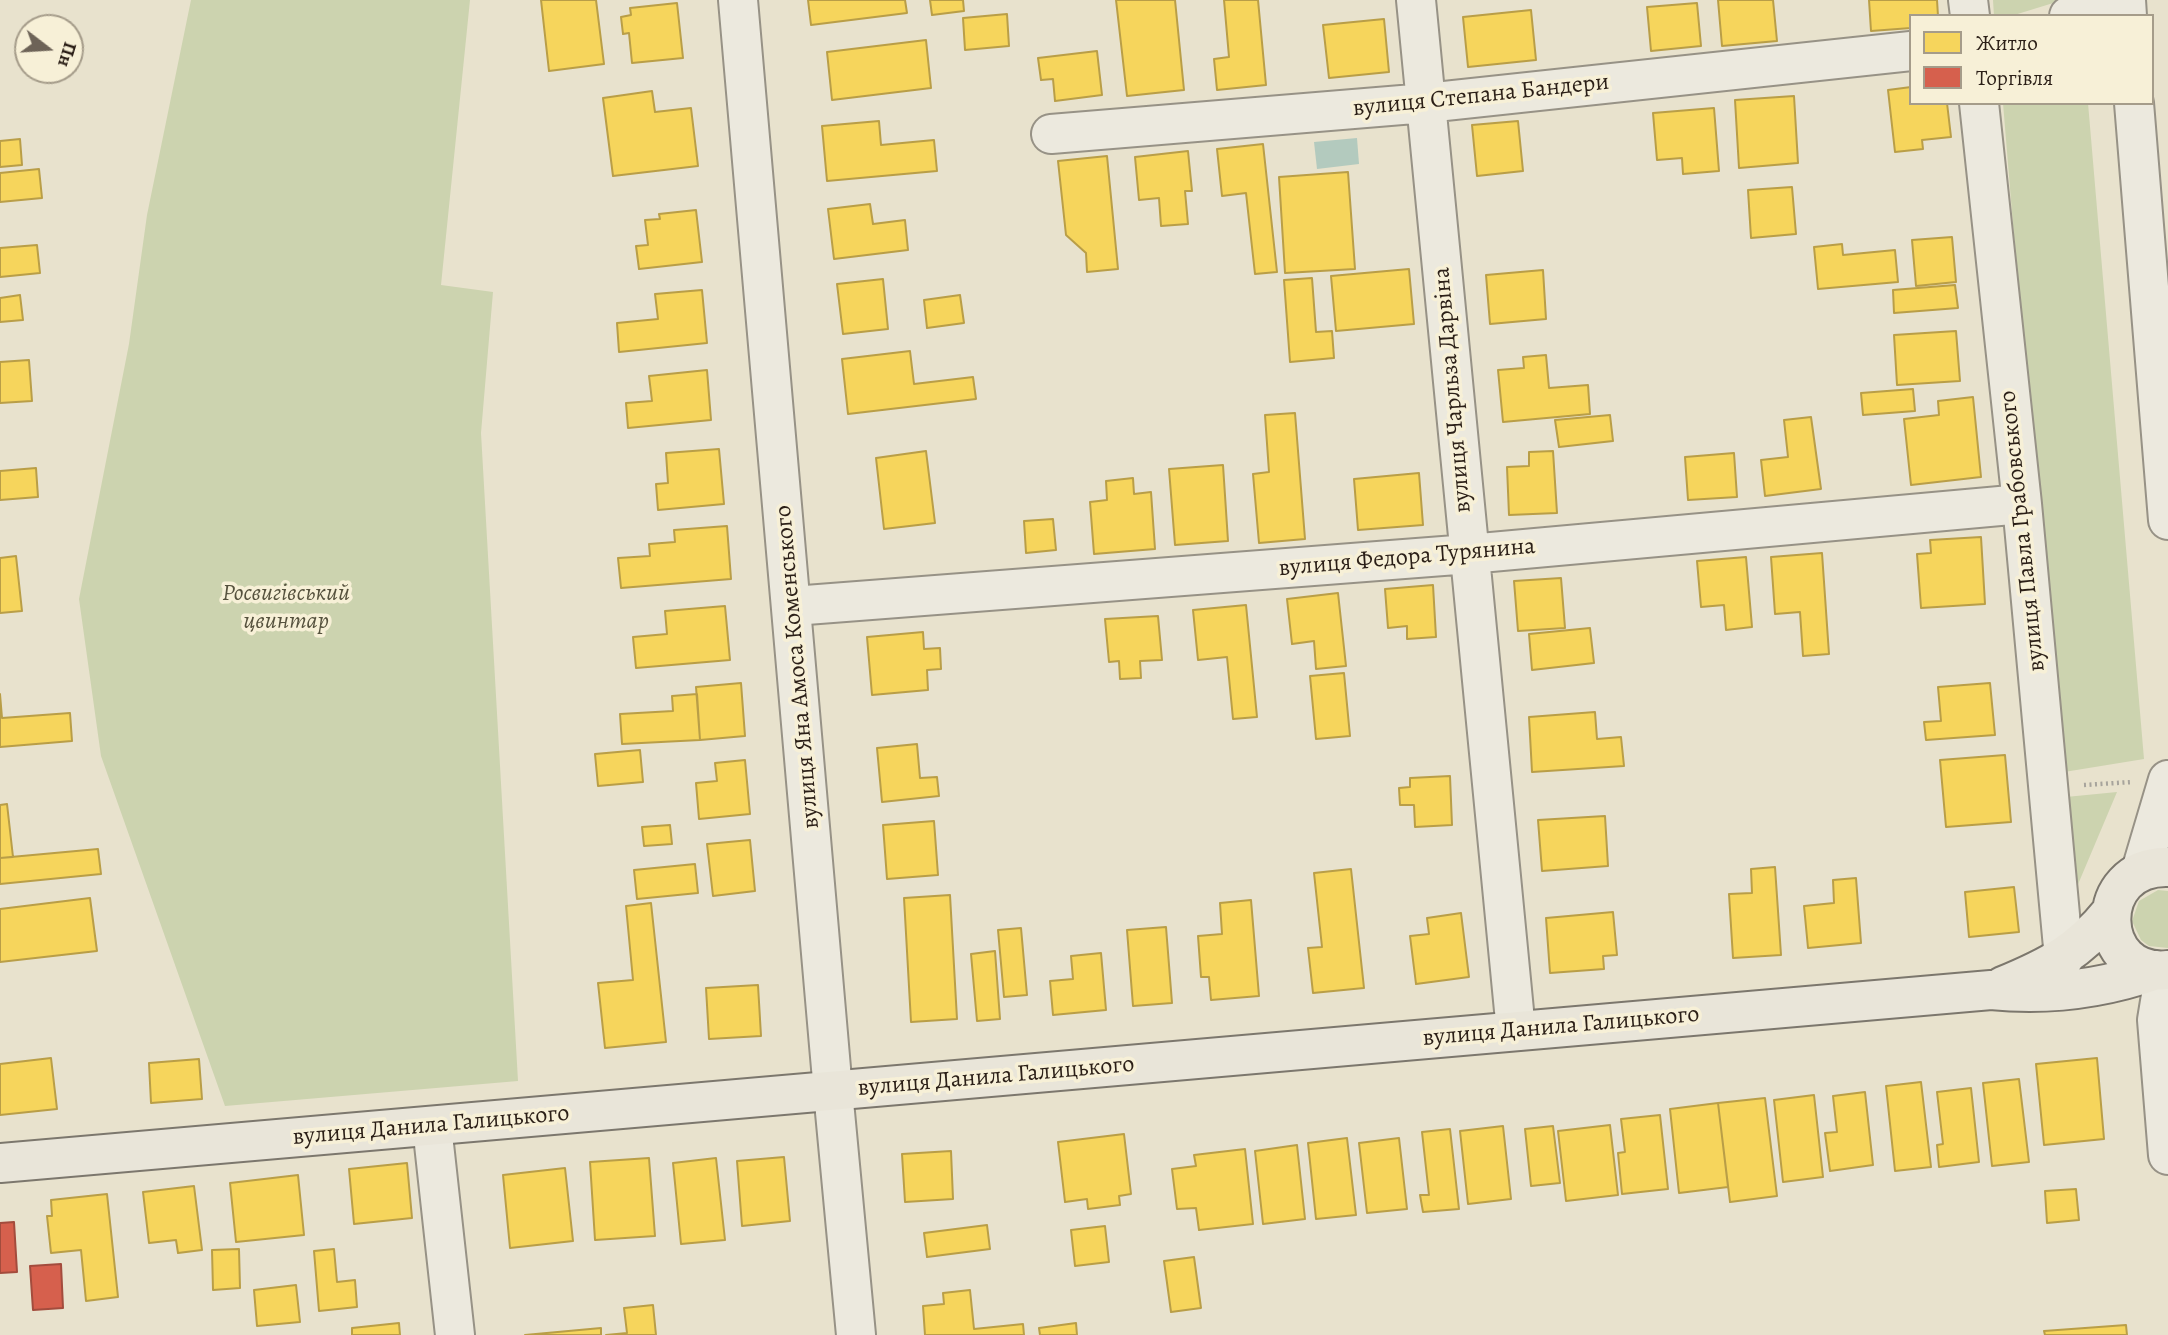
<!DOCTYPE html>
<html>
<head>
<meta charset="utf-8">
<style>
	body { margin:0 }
	#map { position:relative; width:2168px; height:1335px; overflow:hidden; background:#e8e2cd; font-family:Alegreya,serif }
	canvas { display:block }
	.legend { position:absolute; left:1909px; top:14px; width:245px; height:91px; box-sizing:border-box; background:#f7f0d7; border:2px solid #a59c8a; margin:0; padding:9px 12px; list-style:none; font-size:21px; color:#2b1f17 }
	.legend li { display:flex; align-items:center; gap:14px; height:35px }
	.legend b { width:35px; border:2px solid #a59c8a }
	.north { position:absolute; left:14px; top:14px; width:70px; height:70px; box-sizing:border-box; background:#f7f0d7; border:2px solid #a59c8a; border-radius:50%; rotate:107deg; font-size:19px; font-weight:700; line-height:28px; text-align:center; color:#2b1f17 }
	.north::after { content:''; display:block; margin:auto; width:24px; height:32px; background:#6d6357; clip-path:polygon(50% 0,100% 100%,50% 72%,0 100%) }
</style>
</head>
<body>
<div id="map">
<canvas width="2168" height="1335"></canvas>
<ul class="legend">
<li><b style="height:19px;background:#f6d55c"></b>Житло</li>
<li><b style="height:19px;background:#d6604d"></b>Торгівля</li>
</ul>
<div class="north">Пн</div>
</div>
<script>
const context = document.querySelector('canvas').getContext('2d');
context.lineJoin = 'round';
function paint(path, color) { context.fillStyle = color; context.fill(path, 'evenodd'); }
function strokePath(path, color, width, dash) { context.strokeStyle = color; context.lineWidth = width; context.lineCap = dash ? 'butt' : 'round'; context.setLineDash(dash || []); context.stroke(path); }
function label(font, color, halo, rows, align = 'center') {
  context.font = font + ' Alegreya,serif'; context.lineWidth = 7; context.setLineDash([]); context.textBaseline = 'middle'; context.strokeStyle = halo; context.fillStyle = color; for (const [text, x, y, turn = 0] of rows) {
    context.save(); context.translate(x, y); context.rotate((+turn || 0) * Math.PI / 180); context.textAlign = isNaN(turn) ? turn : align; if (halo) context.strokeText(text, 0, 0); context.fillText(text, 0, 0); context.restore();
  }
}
const green = new Path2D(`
	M191 0H470L441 285 493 292 481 433 518 1081 225 1106 101 756 79 599 129 344 147 215Z
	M1993 0H2063L2011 16H1994Z
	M2003 103H2088L2144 759 2058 773Z
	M2117 792 2068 908 2066 797Z
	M2158 890 2168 891V948L2149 946 2141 940 2132 921 2139 901Z`);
const water = new Path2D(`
	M1357 138 1359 164 1317 169 1314 142Z`);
const homes = new Path2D(`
	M541 0H596L604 64 549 71Z
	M808 0H905L907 13 811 25Z
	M930 0H963L964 11 932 15Z
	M1116 0H1175L1184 90 1127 96Z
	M1224 0H1258L1266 85 1217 90 1214 59 1229 57Z
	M1718 0H1773L1777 41 1722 46Z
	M1869 0H1937L1938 16H1911V28L1871 31Z
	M677 3 683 58 632 63 629 33 623 34 621 17 631 15 630 8Z
	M1697 3 1701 46 1651 51 1647 7Z
	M1531 10 1536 60 1468 67 1463 17Z
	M1007 14 1009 46 965 50 963 18Z
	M1384 19 1389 72 1329 78 1323 25Z
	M926 40 931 88 832 100 827 52Z
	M1097 51 1102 95 1055 101 1053 79 1041 80 1038 58Z
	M1911 87V103H1947L1951 137 1922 140 1923 149 1895 152 1888 90Z
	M652 91 655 112 691 108 698 166 613 176 603 98Z
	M1794 96 1798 163 1739 168 1735 100Z
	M1714 108 1719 171 1683 174 1682 158 1657 160 1653 113Z
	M879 121 881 145 934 140 937 171 827 181 822 126Z
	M1518 121 1523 171 1477 176 1472 125Z
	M20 139 22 165 0 167V141Z
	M1263 144 1277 272 1255 274 1246 193 1222 196 1217 149Z
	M1188 151 1192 191H1185L1188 224 1161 226 1159 198 1139 200 1135 157Z
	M1107 156 1118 269 1087 272 1086 253 1066 235 1058 161Z
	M39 169 42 198 0 202V173Z
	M1348 172 1355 269 1285 273 1279 177Z
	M1792 187 1796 234 1751 238 1748 190Z
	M870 204 873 224 905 220 908 250 834 259 828 209Z
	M696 210 702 262 639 269 636 246 648 245 645 220 660 219 659 214Z
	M1952 237 1956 282 1916 286 1912 240Z
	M1842 244 1843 255 1895 250 1898 282 1818 289 1814 247Z
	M37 245 40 273 0 277V248Z
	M1409 269 1414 324 1336 331 1331 276Z
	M1543 270 1546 319 1490 324 1486 275Z
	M1312 278 1316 332 1332 331 1334 358 1290 362 1284 280Z
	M883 279 888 329 843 334 837 284Z
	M1955 285 1958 308 1894 313 1893 290Z
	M702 290 707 343 619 352 617 323 658 319 655 294Z
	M20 295 23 320 0 322V298Z
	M960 295 964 323 927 328 924 300Z
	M1956 331 1960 381 1897 385 1894 335Z
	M910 351 914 384 973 377 976 399 848 414 842 359Z
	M1546 355 1549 388 1588 385 1590 414 1503 422 1498 370 1524 368 1523 357Z
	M29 360 32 401 0 403V362Z
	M707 370 711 420 628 428 626 403 652 401 649 376Z
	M1913 389 1915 411 1863 415 1861 393Z
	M1973 397 1981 477 1911 485 1904 419 1939 415 1938 401Z
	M1295 413 1305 539 1259 543 1253 474 1269 472 1265 415Z
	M1610 415 1613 441 1559 447 1555 420Z
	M1811 417 1821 489 1765 496 1761 460 1788 457 1784 420Z
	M719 449 724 504 658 510 656 484 668 483 666 453Z
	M926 451 935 523 884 529 876 458Z
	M1553 451 1557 513 1509 515 1507 467 1529 466V452Z
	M1734 453 1737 497 1688 500 1685 457Z
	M1223 465 1228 541 1175 545 1169 469Z
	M36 468 38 497 0 500V471Z
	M1419 473 1423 525 1358 530 1354 479Z
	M1133 478 1134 494 1151 492 1155 549 1094 554 1090 502 1107 500 1106 481Z
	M1053 519 1056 550 1026 553 1024 521Z
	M727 526 731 579 621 588 618 558 650 556 649 544 675 542 674 530Z
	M1981 537 1985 604 1921 608 1917 554 1931 553 1930 540Z
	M1822 553 1829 654 1803 656 1800 612 1775 614 1771 557Z
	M16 556 22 611 0 613V558Z
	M1746 557 1752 627 1726 630 1724 605 1701 607 1697 561Z
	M1561 578 1565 628 1518 631 1514 581Z
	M1433 585 1436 637 1407 639V626L1388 628 1385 589Z
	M1338 593 1346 666 1316 669 1314 641 1292 644 1287 599Z
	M1246 605 1257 717 1233 719 1227 657 1198 660 1193 610Z
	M725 606 730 660 636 668 633 637 667 634 665 611Z
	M1158 616 1162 660 1140 661 1141 678 1120 679 1119 661 1109 662 1105 619Z
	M1590 628 1594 663 1532 670 1529 634Z
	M923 632 924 649 940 648 941 669 927 670 928 690 872 695 867 637Z
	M1344 673 1350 736 1316 739 1310 676Z
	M741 683 745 736 700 740 696 687Z
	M1990 683 1995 735 1926 740 1924 722 1941 721 1938 687Z
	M0 694 2 718 70 713 72 741 0 747Z
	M697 694 700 740 622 744 620 714 673 711 672 696Z
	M1595 712 1597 739 1621 737 1624 766 1532 772 1529 717Z
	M917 744 920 778 937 777 939 796 882 802 877 748Z
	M640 750 643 782 598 786 595 754Z
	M2005 755 2011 822 1946 827 1940 760Z
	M745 760 750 814 699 819 696 783 717 781 715 763Z
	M1450 776 1452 825 1415 827 1414 805H1400L1399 788 1410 787V778Z
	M7 804 13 857 0 858V805Z
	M1605 816 1608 866 1542 871 1538 820Z
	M934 821 938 875 887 879 883 825Z
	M670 825 672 844 644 846 642 827Z
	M750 840 755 891 713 896 707 844Z
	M98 849 101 874 0 884V858Z
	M695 864 698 893 637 899 634 870Z
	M1775 867 1781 955 1733 958 1729 894 1752 893 1751 869Z
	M1351 869 1364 988 1313 993 1308 948 1322 947 1314 873Z
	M1856 878 1861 943 1808 948 1804 906 1834 903 1833 880Z
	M2014 887 2019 932 1969 937 1965 892Z
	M950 895 957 1019 911 1022 904 898Z
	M90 898 97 951 0 962V909Z
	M1251 900 1259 996 1211 1000 1209 977H1201L1198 936 1222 934 1220 903Z
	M651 903 666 1042 605 1048 598 983 633 980 626 906Z
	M1613 912 1617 955 1603 956 1604 969 1550 973 1546 918Z
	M1461 913 1469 977 1416 984 1410 936 1429 934 1427 918Z
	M1166 927 1172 1003 1133 1006 1127 930Z
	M1021 928 1027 995 1004 997 998 930Z
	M995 951 1000 1019 977 1021 971 954Z
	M1101 953 1106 1010 1053 1015 1050 981 1073 979 1071 956Z
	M758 985 761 1036 709 1039 706 988Z
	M51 1058 57 1109 0 1115V1064Z
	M2097 1058 2104 1139 2044 1145 2036 1064Z
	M199 1059 202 1099 151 1103 149 1063Z
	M2019 1079 2029 1162 1992 1166 1983 1083Z
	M1921 1082 1931 1167 1895 1171 1886 1086Z
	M1971 1088 1979 1162 1939 1167 1937 1145 1943 1144 1937 1092Z
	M1865 1092 1873 1165 1830 1171 1825 1133 1837 1132 1833 1096Z
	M1814 1095 1823 1177 1783 1182 1774 1100Z
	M1765 1098 1777 1196 1730 1202 1718 1103Z
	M1718 1103 1728 1187 1679 1193 1670 1109Z
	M1660 1115 1668 1189 1622 1194 1618 1153 1625 1152 1621 1119Z
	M1610 1125 1618 1195 1566 1201 1558 1131Z
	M1503 1126 1511 1199 1468 1204 1460 1131Z
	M1553 1126 1560 1183 1531 1186 1525 1129Z
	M1450 1129 1459 1209 1423 1212 1420 1195H1429L1422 1132Z
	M1124 1134 1131 1194 1119 1196 1120 1205 1088 1209 1087 1199 1065 1202 1058 1142Z
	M1347 1138 1356 1215 1316 1219 1308 1143Z
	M1399 1138 1407 1209 1367 1213 1359 1143Z
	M1297 1145 1305 1219 1263 1224 1255 1151Z
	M1245 1149 1253 1224 1199 1230 1196 1208 1177 1209 1172 1169 1196 1166 1194 1155Z
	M951 1151 953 1199 905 1202 902 1154Z
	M784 1157 790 1221 742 1226 737 1161Z
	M649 1158 655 1236 595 1240 590 1162Z
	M716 1158 725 1240 681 1244 673 1163Z
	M407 1163 412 1218 354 1224 349 1169Z
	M565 1168 573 1241 510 1248 503 1175Z
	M298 1175 304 1235 236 1242 230 1183Z
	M194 1186 202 1250 178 1253 176 1240 149 1243 143 1192Z
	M2076 1189 2079 1220 2047 1223 2045 1191Z
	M107 1194 118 1297 86 1301 81 1250 51 1253 47 1216H52L51 1200Z
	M987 1225 990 1249 927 1257 924 1233Z
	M1105 1226 1109 1262 1075 1266 1071 1230Z
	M239 1249 240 1288 213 1290 212 1250Z
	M334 1249 337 1282 355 1280 357 1307 319 1311 314 1251Z
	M1194 1257 1201 1308 1171 1312 1164 1261Z
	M296 1285 300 1322 257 1326 254 1290Z
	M970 1290 974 1329 1023 1324 1024 1335H925L923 1306 944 1304 943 1293Z
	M653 1305 656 1335H606L627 1333 624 1308Z
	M399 1323 400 1335H352V1328Z
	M1076 1323 1077 1335H1040L1039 1328Z
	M2126 1325 2127 1335H2045L2044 1331Z
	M601 1328V1335H525Z`);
const shops = new Path2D(`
	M14 1222 17 1272 0 1273V1223Z
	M61 1264 63 1308 33 1310 30 1266Z`);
const path = new Path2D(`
	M2084 785 2132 782`);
const minor = new Path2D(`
	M1416 0 1516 1031
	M1968 0 1970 16
	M2069 16 2112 0
	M1979 103 2022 504 2064 958
	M1051 134 1426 103 1911 51
	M793 606 1469 554 2022 504
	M2165 971 2157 1020 2168 1155
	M833 1091 856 1335
	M432 1126 455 1335`);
const tertiary = new Path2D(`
	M738 0 833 1091
	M2126 0 2127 16
	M2134 103 2168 520
	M2141 871 2168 780`);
const primary = new Path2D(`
	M2168 867C2090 865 2095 978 2168 970
	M2003 986C2049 967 2079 952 2111 912
	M0 1163 1991 990C2049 996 2102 989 2156 970`);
const streetNames = [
	["вулиця Степана Бандери",1481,96,-6],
	["вулиця Чарльза Дарвіна",1453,390,-95],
	["вулиця Павла Грабовського",2023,531,-96],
	["вулиця Федора Турянина",1407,558,-5],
	["вулиця Яна Амоса Коменського",798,667,-95],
	["вулиця Данила Галицького",1561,1027,-5],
	["вулиця Данила Галицького",996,1077,-5],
	["вулиця Данила Галицького",431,1126,-5]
];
const parkNames = [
	["Росвигівський",286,594],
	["цвинтар",286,622]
];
paint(green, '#ccd3af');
paint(water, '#b3cabe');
paint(homes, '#f6d55c');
strokePath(homes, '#b99e47', 2);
paint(shops, '#d6604d');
strokePath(shops, '#a34c3d', 2);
strokePath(minor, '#979286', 42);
strokePath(tertiary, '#979286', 42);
strokePath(primary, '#7c776d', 42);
strokePath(path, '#a7a49c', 4.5, [2, 3.5]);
strokePath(minor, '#ece9de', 38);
strokePath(tertiary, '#ece9de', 38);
strokePath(primary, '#e9e5d9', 38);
label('24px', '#2b1f17', '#f7f0d7', streetNames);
label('italic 24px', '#55513d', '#f7f0d7', parkNames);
</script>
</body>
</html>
